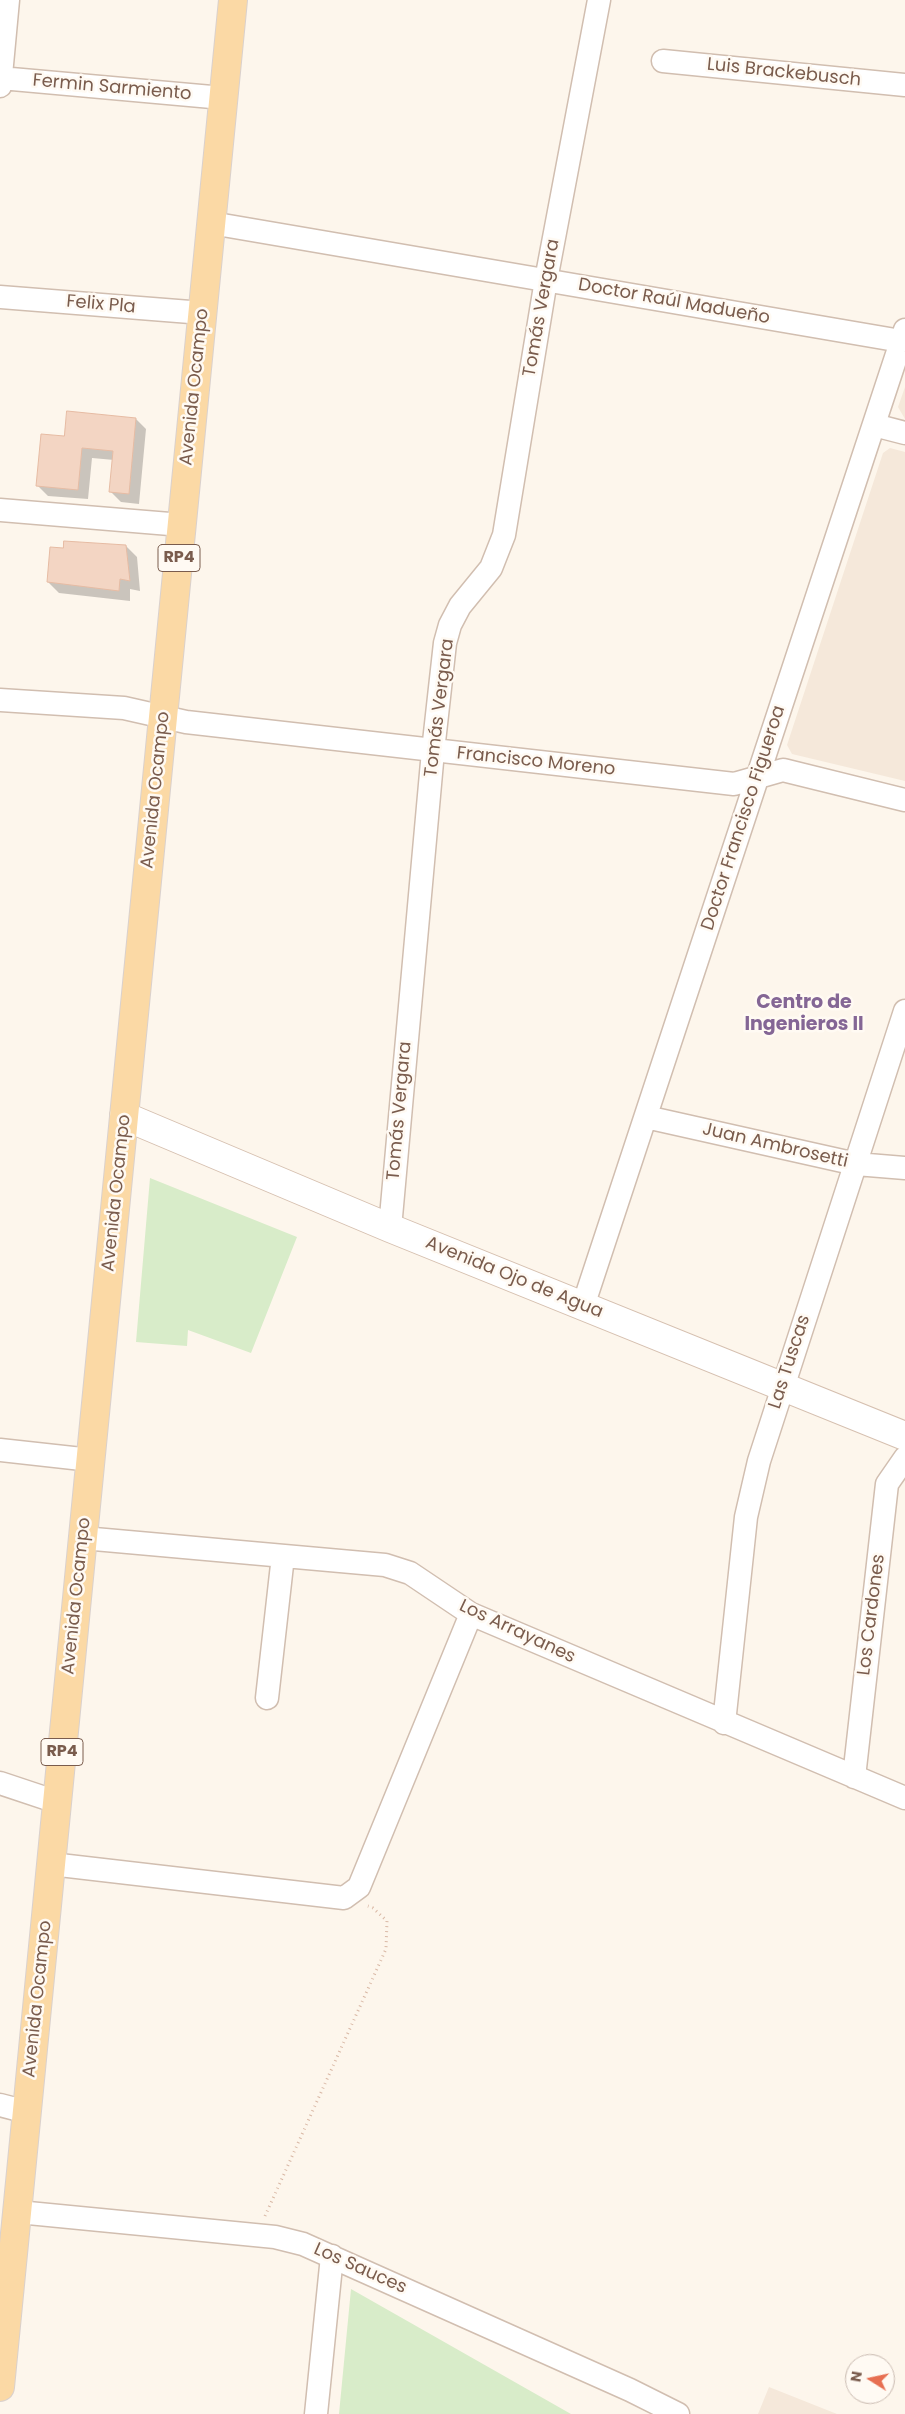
<!DOCTYPE html>
<html>
<head>
<meta charset="utf-8">
<style>
	body { margin:0 }
	#map { position:relative; width:905px; height:2414px; overflow:hidden; background:#fdf6ec; font-family:Poppins,sans-serif }
	canvas { display:block }
	.north { position:absolute; left:845px; top:2354px; width:50px; height:50px; box-sizing:border-box; background:#fffaf3; border:1px solid #cabbb1; border-radius:50%; rotate:280deg; font-size:14px; font-weight:700; line-height:20px; text-align:center; color:#7a5c4d }
	.north::after { content:''; display:block; margin:auto; width:18px; height:22px; background:#e76f51; clip-path:polygon(50% 0,100% 100%,50% 72%,0 100%) }
</style>
</head>
<body>
<div id="map">
<canvas width="905" height="2414"></canvas>
<div class="north">N</div>
</div>
<script>
const context = document.querySelector('canvas').getContext('2d');
context.lineJoin = 'round';
function paint(path, color) { context.fillStyle = color; context.fill(path, 'evenodd'); }
function strokePath(path, color, width, dash) { context.strokeStyle = color; context.lineWidth = width; context.lineCap = dash ? 'butt' : 'round'; context.setLineDash(dash || []); context.stroke(path); }
function label(font, color, halo, rows, align = 'center') {
  context.font = font + ' Poppins,sans-serif'; context.lineWidth = 5; context.setLineDash([]); context.textBaseline = 'middle'; context.strokeStyle = halo; context.fillStyle = color; for (const [text, x, y, turn = 0] of rows) {
    context.save(); context.translate(x, y); context.rotate((+turn || 0) * Math.PI / 180); context.textAlign = isNaN(turn) ? turn : align; if (halo) context.strokeText(text, 0, 0); context.fillText(text, 0, 0); context.restore();
  }
}
const residential = new Path2D(`
	M905 387V419L898 407Z
	M890 448 905 452V781L792 754 787 745 883 453Z
	M769 2387 837 2414H758Z`);
const green = new Path2D(`
	M150 1178 297 1237 251 1353 188 1330 187 1346 136 1342Z
	M351 2289 571 2414H339Z`);
const shadow = new Path2D(`
	M136 419 146 429 139 504 121 502 110 491 114 460 92 458 88 499 48 496 38 486 65 437Z
	M126 546 137 557 140 591 130 589V601L59 593 48 582 64 549Z`);
const building = new Path2D(`
	M67 411 136 418 129 494 109 492 113 451 82 448 78 490 36 486 41 434 64 436Z
	M64 541 126 545 130 581 120 579 119 591 47 582 50 547 63 548Z`);
const path = new Path2D(`
	M265 2216 386 1949 387 1921 373 1908 368 1906`);
const street = new Path2D(`
	M663 61 905 85
	M0 78 223 98
	M0 86 8 0
	M211 223 901 341
	M0 297 203 313
	M874 425 905 433
	M0 510 182 525
	M0 700 124 708 186 722 734 784 783 770 905 800
	M646 1117 856 1164 905 1168
	M390 1228 433 751 445 643 450 625 460 606 491 568 504 535 546 280 599 0
	M583 1306 905 330
	M0 1450 91 1460
	M83 1538 385 1565 410 1573 471 1614 905 1798
	M267 1698 283 1556
	M724 1723 746 1517 759 1461 905 1011
	M854 1777 887 1484 905 1458
	M0 1783 57 1802
	M51 1864 344 1898 359 1887 471 1614
	M0 2105 27 2112
	M18 2212 275 2237 303 2244 630 2390 678 2414
	M316 2414 332 2256`);
const secondary = new Path2D(`
	M124 1116 390 1228 905 1436`);
const primary = new Path2D(`
	M0 2387 233 0`);
const shields = [
	[179,558,42],
	[62,1752,42]
];
const shieldNames = [
	["RP4",179,558],
	["RP4",62,1752]
];
const streetNames = [
	["Luis Brackebusch",784,73,6],
	["Fermin Sarmiento",112,88,5],
	["Doctor Raúl Madueño",674,302,10],
	["Felix Pla",101,305,5],
	["Tomás Vergara",542,308,-80],
	["Avenida Ocampo",195,387,-84],
	["Tomás Vergara",440,708,-83],
	["Francisco Moreno",536,762,6],
	["Avenida Ocampo",156,790,-84],
	["Doctor Francisco Figueroa",744,818,-72],
	["Tomás Vergara",400,1111,-85],
	["Juan Ambrosetti",775,1146,13],
	["Avenida Ocampo",117,1193,-84],
	["Avenida Ojo de Agua",514,1278,22],
	["Las Tuscas",790,1362,-72],
	["Avenida Ocampo",77,1596,-84],
	["Los Cardones",872,1615,-83],
	["Los Arrayanes",517,1632,25],
	["Avenida Ocampo",38,1999,-84],
	["Los Sauces",360,2269,24]
];
const neighbourhoodNames = [
	["Centro de",804,1003],
	["Ingenieros II",804,1025]
];
paint(residential, '#f5e8da');
paint(green, '#d8ecc9');
paint(shadow, '#0003');
paint(building, '#f3d5c3');
strokePath(building, '#e6bba3', 1);
strokePath(street, '#d1beb0', 25);
strokePath(secondary, '#d6c0b0', 30);
strokePath(primary, '#dad1cd', 30);
strokePath(path, '#d9b8a5', 3, [1, 4]);
strokePath(street, '#fff', 22);
strokePath(secondary, '#fff', 28);
strokePath(primary, '#fbd9a5', 28);
for (const [x, y, w] of shields) { const box = new Path2D(); box.roundRect(x - w / 2, y - 13.5, w, 27, 4); context.fillStyle = '#fffaf3'; context.fill(box); strokePath(box, '#7a5c4d', 1); }
label('bold 16px', '#7a5c4d', null, shieldNames);
label('18px', '#7a5c4d', '#fffaf3', streetNames);
label('bold 19px', '#846695', '#fffaf3', neighbourhoodNames);
</script>
</body>
</html>
